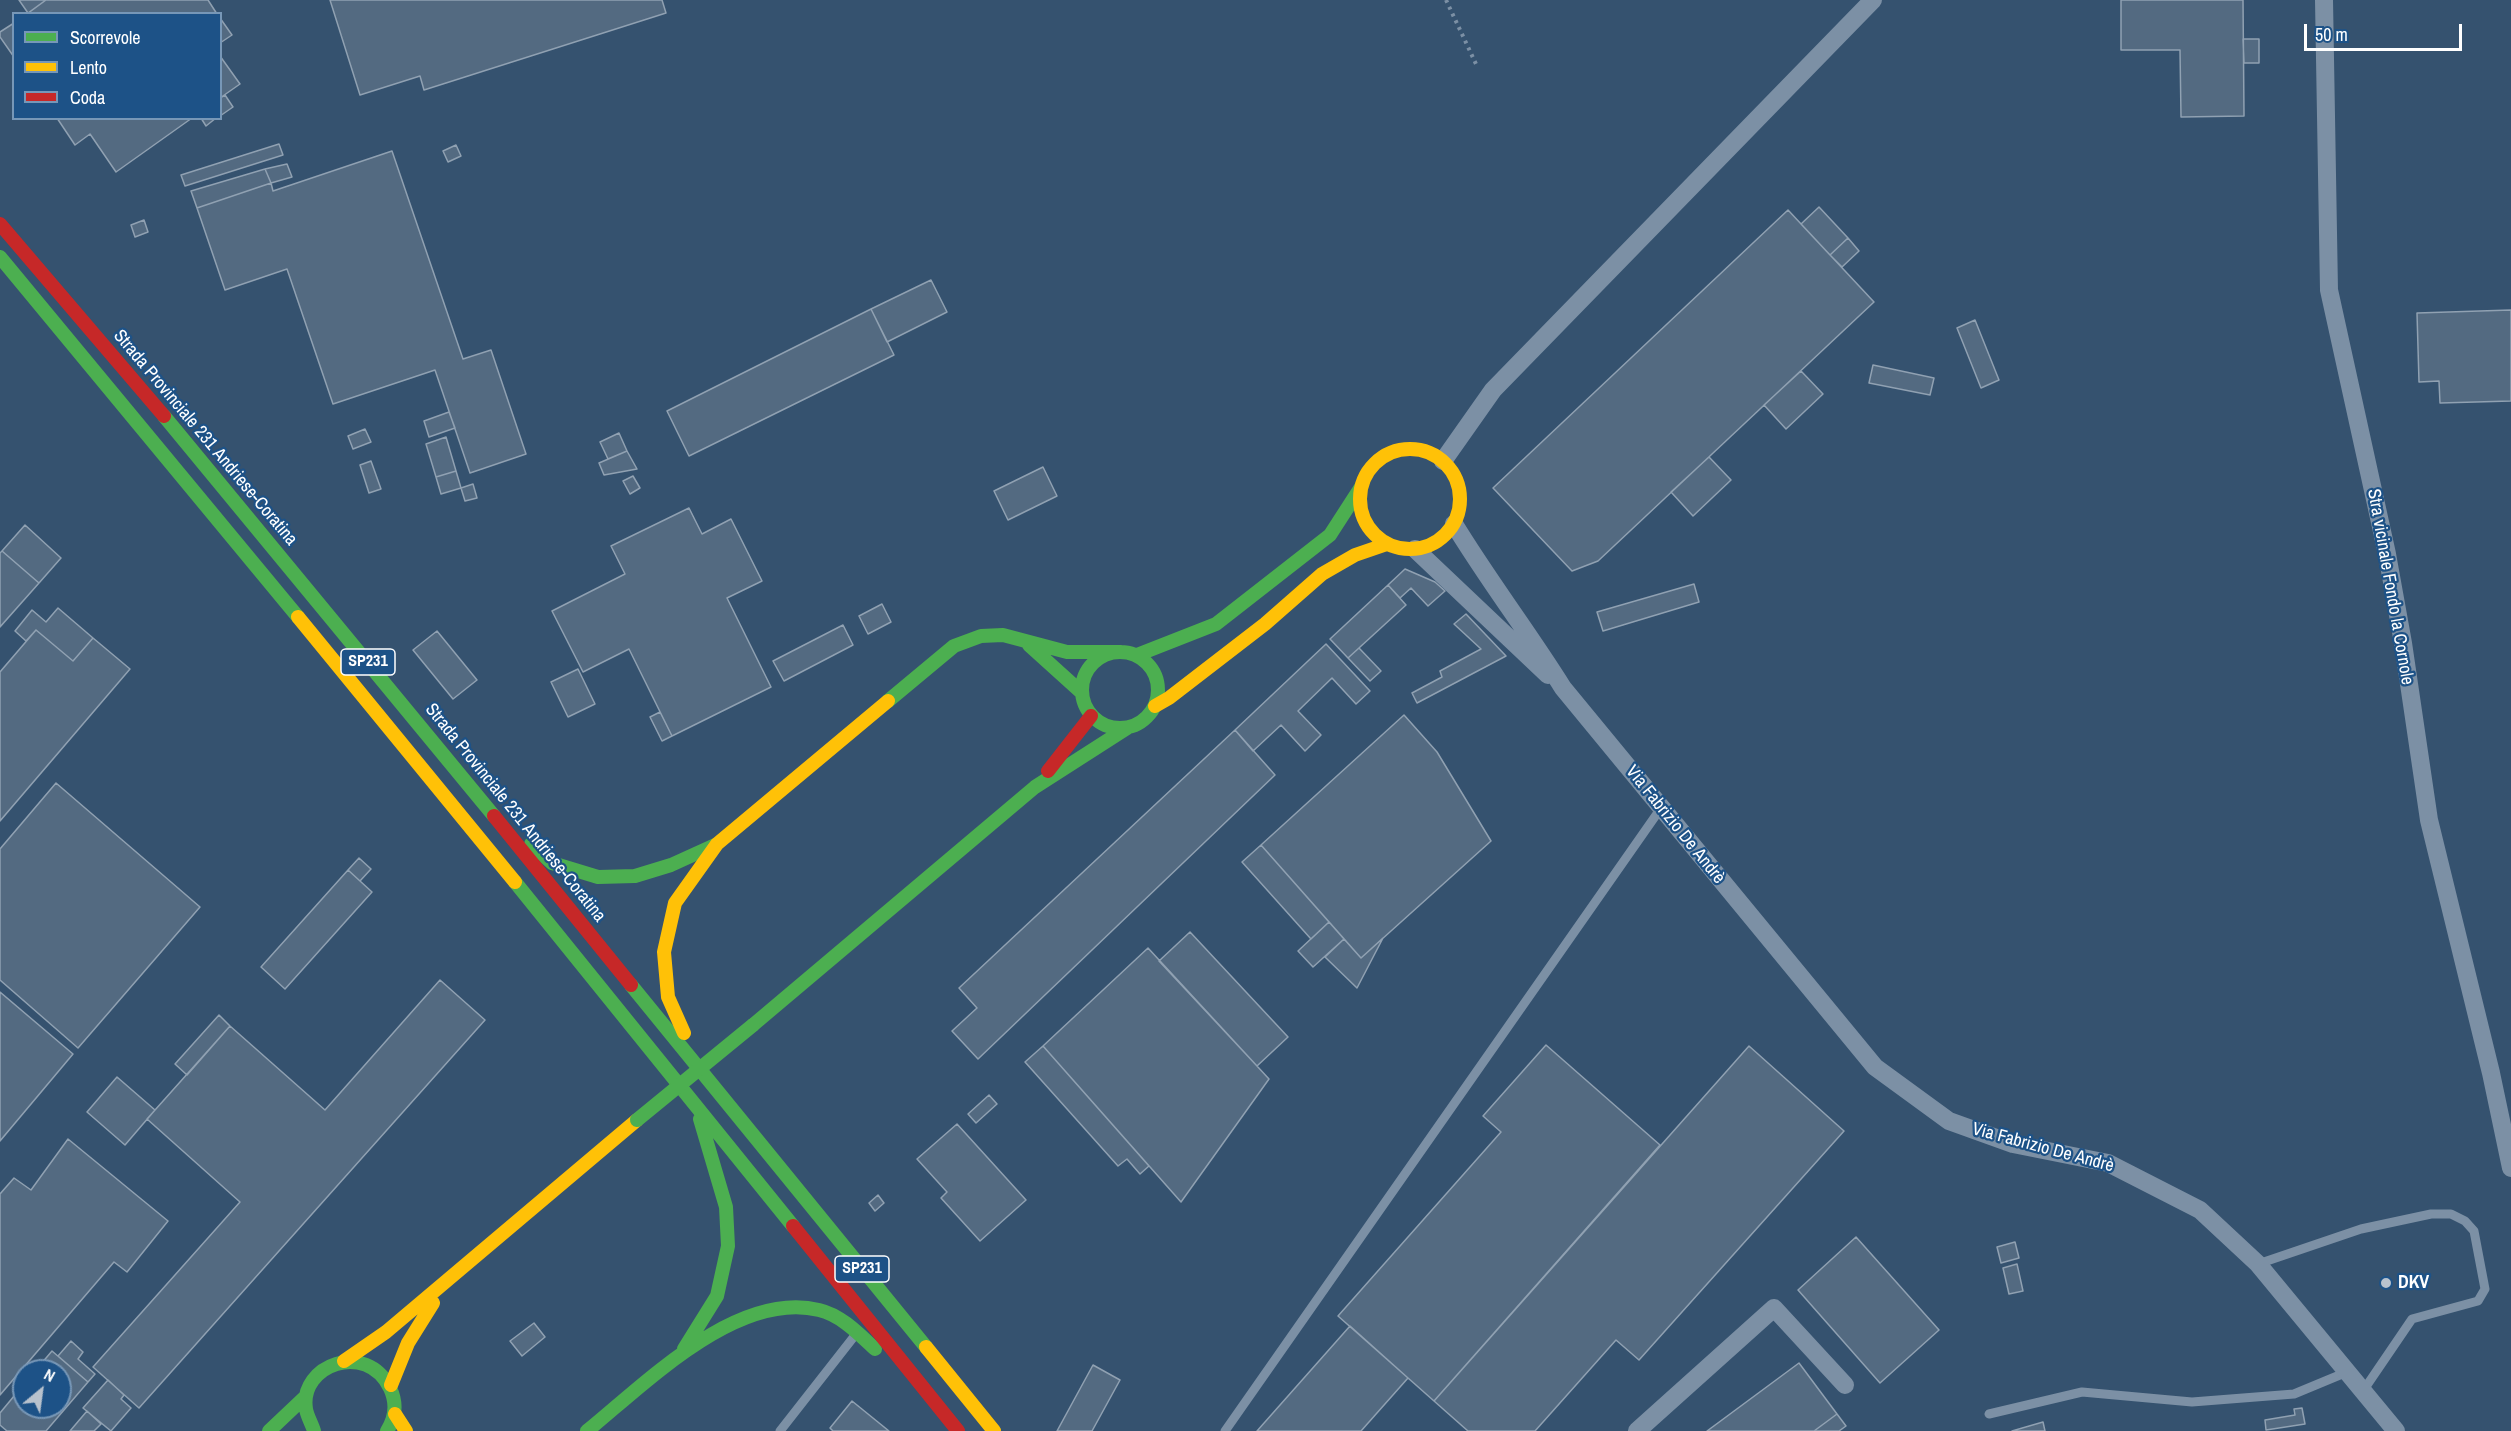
<!DOCTYPE html>
<html>
<head>
<meta charset="utf-8">
<style>
	body { margin:0 }
	#map { position:relative; width:2511px; height:1431px; overflow:hidden; background:#35526f; font-family:"Archivo Narrow",sans-serif }
	canvas { display:block }
	.legend { position:absolute; left:12px; top:12px; width:210px; height:108px; box-sizing:border-box; background:#1d5287; border:2px solid #7797b7; margin:0; padding:8px 10px; list-style:none; font-size:18px; color:#fff }
	.legend li { display:flex; align-items:center; gap:12px; height:30px }
	.legend b { width:30px; border:2px solid #7797b7 }
	.north { position:absolute; left:12px; top:1359px; width:60px; height:60px; box-sizing:border-box; background:#1d5287; border:2px solid #7797b7; border-radius:50%; rotate:29deg; font-size:16px; font-weight:700; line-height:24px; text-align:center; color:#fff }
	.north::after { content:''; display:block; margin:auto; width:21px; height:27px; background:#b8c2cd; clip-path:polygon(50% 0,100% 100%,50% 72%,0 100%) }
	.scale { position:absolute; left:2304px; top:24px; width:158px; height:27px; box-sizing:border-box; border:3px solid #fff; border-top:0; padding-left:8px; font-size:18px; line-height:21px; white-space:nowrap; color:#fff; -webkit-text-stroke:4px #1d5287; paint-order:stroke }
</style>
</head>
<body>
<div id="map">
<canvas width="2511" height="1431"></canvas>
<ul class="legend">
<li><b style="height:8px;background:#4caf50"></b>Scorrevole</li>
<li><b style="height:8px;background:#ffc107"></b>Lento</li>
<li><b style="height:8px;background:#c62828"></b>Coda</li>
</ul>
<div class="north">N</div>
<div class="scale">50 m</div>
</div>
<script>
const context = document.querySelector('canvas').getContext('2d');
context.lineJoin = 'round';
function paint(path, color) { context.fillStyle = color; context.fill(path, 'evenodd'); }
function strokePath(path, color, width, dash) { context.strokeStyle = color; context.lineWidth = width; context.lineCap = dash ? 'butt' : 'round'; context.setLineDash(dash || []); context.stroke(path); }
function label(font, color, halo, rows, align = 'center') {
  context.font = font + ' "Archivo Narrow",sans-serif'; context.lineWidth = 4.5; context.setLineDash([]); context.textBaseline = 'middle'; context.strokeStyle = halo; context.fillStyle = color; for (const [text, x, y, turn = 0] of rows) {
    context.save(); context.translate(x, y); context.rotate((+turn || 0) * Math.PI / 180); context.textAlign = isNaN(turn) ? turn : align; if (halo) context.strokeText(text, 0, 0); context.fillText(text, 0, 0); context.restore();
  }
}
const building = new Path2D(`
	M19 0H46L28 13Z
	M46 0H208L217 14H27Z
	M330 0H662L666 13 424 90 420 76 360 95Z
	M2121 0H2243L2244 116 2181 117 2180 50H2121Z
	M220 18 232 35 220 43Z
	M14 23V57L0 37V32Z
	M2243 39H2259V63H2244Z
	M220 56 240 84 220 98Z
	M225 95 233 107 220 116V98Z
	M57 118H192L116 172 90 134 75 145Z
	M201 118H216L206 126Z
	M279 144 283 155 185 186 181 175Z
	M456 145 461 156 448 162 443 151Z
	M392 151 463 359 491 350 526 454 470 473 435 370 333 404 287 269 225 290 197 208 271 183 273 191Z
	M287 164 292 177 271 183 265 169Z
	M265 169 271 183 197 208 191 191Z
	M1819 207 1848 238 1830 255 1801 224Z
	M1788 210 1874 302 1598 561 1572 571 1493 488Z
	M144 220 148 232 135 237 131 225Z
	M1848 238 1859 251 1842 267 1830 255Z
	M931 280 947 312 887 342 871 309Z
	M871 309 894 355 689 456 667 411Z
	M2511 310V401L2440 403 2439 381 2419 382 2417 313Z
	M1975 320 1999 380 1981 388 1957 328Z
	M1873 365 1934 378 1930 395 1869 383Z
	M1801 371 1823 394 1786 429 1764 405Z
	M449 412 455 428 429 437 424 421Z
	M365 429 371 442 353 449 348 436Z
	M619 433 627 451 608 459 600 442Z
	M446 437 456 471 436 477 426 444Z
	M627 451 637 469 604 475 599 463Z
	M1709 457 1731 480 1693 516 1671 492Z
	M371 461 381 489 369 493 360 465Z
	M1043 467 1057 496 1008 520 994 491Z
	M456 471 461 488 441 494 436 477Z
	M633 476 640 488 630 494 623 481Z
	M473 484 477 498 465 501 461 488Z
	M689 508 702 534 731 519 762 581 727 598 771 687 672 736 629 649 583 672 552 611 625 574 611 546Z
	M25 525 61 558 39 583 2 551Z
	M2 551 39 583 0 627V553Z
	M1405 569 1435 582 1445 591 1428 606 1411 588 1400 598 1388 585Z
	M1694 584 1699 602 1603 631 1597 612Z
	M1388 585 1406 605 1348 658 1330 639Z
	M882 604 891 622 868 634 859 616Z
	M58 608 93 638 73 661 36 630 26 641 15 631 32 610 46 622Z
	M1466 614 1506 656 1417 703 1412 693 1442 677 1440 671 1481 649 1454 624Z
	M843 625 853 645 784 681 773 661Z
	M36 630 73 661 93 638 130 669 0 821V672Z
	M437 631 477 680 453 699 413 650Z
	M1326 644 1370 691 1356 704 1332 678 1298 711 1321 735 1305 751 1281 725 1253 751 1235 730Z
	M1359 648 1381 671 1370 681 1348 658Z
	M578 669 595 704 568 717 551 682Z
	M660 712 672 736 662 741 650 717Z
	M1404 715 1437 752 1491 841 1361 958 1261 845Z
	M1235 730 1275 775 978 1059 952 1031 977 1008 959 988Z
	M56 783 200 907 78 1048 0 980V849Z
	M1261 845 1329 922 1311 939 1242 862Z
	M359 858 371 869 360 881 348 870Z
	M348 870 372 892 285 989 261 967Z
	M1329 922 1344 939 1313 967 1298 951Z
	M1190 932 1288 1037 1257 1066 1159 961Z
	M1383 938 1357 988 1325 957 1344 939 1361 958Z
	M1148 948 1269 1079 1181 1202 1043 1046Z
	M440 980 485 1020 139 1408 93 1367 240 1202 147 1119 230 1026 325 1110Z
	M0 992 73 1054 0 1141Z
	M219 1015 230 1026 187 1075 175 1064Z
	M1546 1045 1660 1145 1434 1401 1338 1316 1501 1132 1483 1116Z
	M1043 1046 1149 1166 1140 1174 1127 1159 1118 1166 1025 1062Z
	M1749 1046 1844 1131 1639 1360 1616 1340 1535 1431H1468L1434 1401Z
	M117 1077 155 1110 125 1145 87 1112Z
	M989 1095 997 1104 976 1123 968 1114Z
	M957 1124 1026 1200 980 1241 941 1198 947 1192 917 1159Z
	M68 1139 168 1221 127 1272 114 1262 0 1395V1194L14 1178 31 1190Z
	M878 1195 884 1203 875 1211 869 1203Z
	M1856 1237 1939 1330 1880 1383 1798 1290Z
	M2015 1242 2019 1258 2001 1263 1997 1247Z
	M2017 1264 2023 1291 2009 1294 2003 1268Z
	M534 1323 545 1337 522 1356 510 1341Z
	M1350 1326 1408 1378 1361 1431H1257Z
	M71 1341 83 1352 78 1359 95 1374 88 1382 58 1356Z
	M52 1351 88 1382 46 1431H7L0 1425V1413L24 1384V1407H60V1371H35Z
	M1799 1363 1837 1414 1814 1431H1707Z
	M1093 1365 1120 1380 1092 1431H1057Z
	M108 1380 124 1395 121 1399 131 1408 111 1431 83 1408Z
	M852 1401 889 1431H833L830 1428Z
	M2302 1408 2305 1424 2266 1430 2265 1420 2295 1415 2294 1409Z
	M87 1411 101 1424 94 1431H70Z
	M1837 1414 1846 1426 1839 1431H1814Z
	M2043 1422 2045 1431H2012Z`);
const path = new Path2D(`
	M1446 0 1476 64`);
const lane = new Path2D(`
	M2258 1264 2361 1229 2431 1214H2451L2465 1221 2474 1231 2485 1289 2478 1301 2412 1319 2363 1391
	M1989 1414 2082 1392 2192 1402 2294 1394 2347 1372
	M780 1431 856 1334
	M1225 1431 1661 808`);
const street = new Path2D(`
	M2324 0 2329 290 2387 554 2403 643 2429 820 2491 1073 2511 1168
	M1443 461 1493 390 1873 0
	M1454 524C1488 580 1528 632 1563 688L1875 1067 1949 1121 2013 1144 2108 1163 2200 1210 2258 1264 2396 1431
	M1415 549 1548 675
	M1637 1431 1774 1308 1845 1385`);
const fast = new Path2D(`
	M0 257 298 617
	M164 416 494 816
	M1029 645 1081 692
	M1082 690a38 38 0 1 1 76 0a38 38 0 1 1-76 0Z
	M1137 655 1216 624 1330 535 1361 487
	M888 701 954 646 981 636 1003 635 1067 652H1121
	M531 844 552 863 598 877 635 876 671 865 715 845
	M515 882 793 1226
	M631 985 926 1347
	M753 1025 1035 787 1127 728
	M684 1349 717 1296 728 1246 726 1207 700 1119
	M269 1431 306 1396
	M314 1431C312 1424 307 1416 306 1409 299 1365 366 1340 390 1388 397 1403 396 1417 387 1431
	M587 1431C645 1384 737 1290 819 1310 841 1315 859 1334 875 1349`);
const slow = new Path2D(`
	M1360 499a50 50 0 1 1 100 0a50 50 0 1 1-100 0Z
	M298 617 515 882
	M1155 706 1169 698 1265 624 1322 574 1355 555 1387 544
	M684 1033 668 997 664 952 675 903 717 844 888 701
	M926 1347 994 1431
	M344 1361 386 1332 637 1120
	M391 1385 408 1343 433 1303
	M395 1414 406 1431`);
const jam = new Path2D(`
	M0 224 164 416
	M1048 771 1091 716
	M494 816 631 985
	M793 1226 958 1431`);
const fastBridge = new Path2D(`
	M637 1120 753 1025`);
const markers = [
	[2386,1283,6,"#b8c2cd"]
];
const shields = [
	[368,662,54],
	[862,1269,54]
];
const shieldNames = [
	["SP231",368,662],
	["SP231",862,1269]
];
const streetNames = [
	["Strada Provinciale 231 Andriese-Coratina",205,438,50],
	["Stra vicinale Fondo la Cornole",2390,587,80],
	["Strada Provinciale 231 Andriese-Coratina",515,813,51],
	["Via Fabrizio De Andrè",1675,825,51],
	["Via Fabrizio De Andrè",2043,1148,15]
];
const poiNames = [
	["DKV",2398,1283]
];
paint(building, '#536a81');
strokePath(building, '#90a1b2', 1.5);
strokePath(path, '#7c90a5', 4, [3, 4.5]);
strokePath(lane, '#7c90a5', 9);
strokePath(street, '#7c90a5', 18);
strokePath(fast, '#4caf50', 14);
strokePath(slow, '#ffc107', 14);
strokePath(jam, '#c62828', 14);
strokePath(fastBridge, '#4caf50', 14);
for (const [x, y, r, color] of markers) { const dot = new Path2D(); dot.arc(x, y, r, 0, 2 * Math.PI); context.fillStyle = color; context.fill(dot); strokePath(dot, '#1d5287', 2); }
for (const [x, y, w] of shields) { const box = new Path2D(); box.roundRect(x - w / 2, y - 13, w, 26, 4.5); context.fillStyle = '#1d5287'; context.fill(box); strokePath(box, '#fff', 1.5); }
label('bold 16px', '#fff', null, shieldNames);
label('18px', '#fff', '#1d5287', streetNames);
label('bold 18px', '#fff', '#1d5287', poiNames, 'left');
</script>
</body>
</html>
